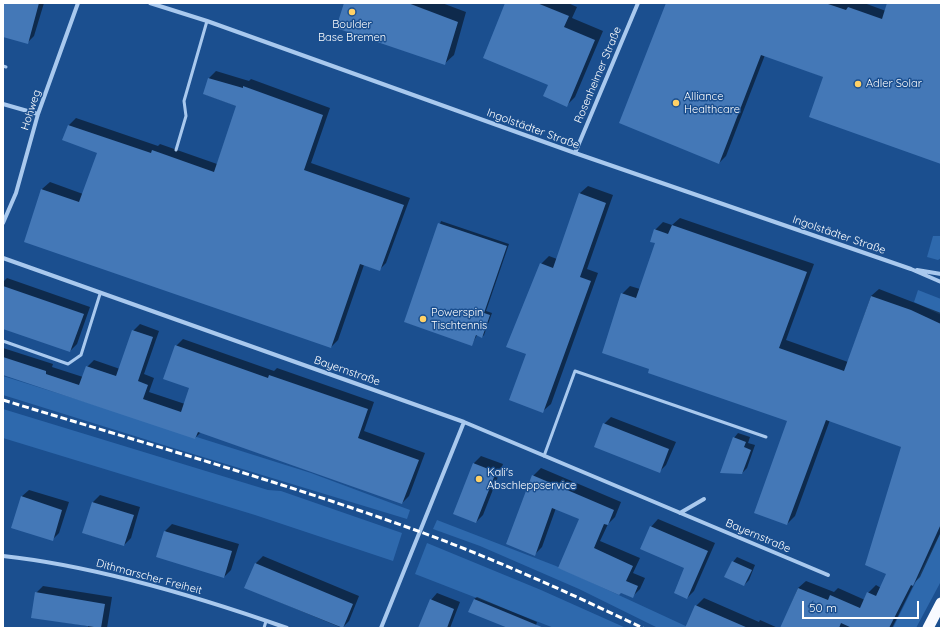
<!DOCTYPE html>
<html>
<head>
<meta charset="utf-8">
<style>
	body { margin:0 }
	#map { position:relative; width:944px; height:631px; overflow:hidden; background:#1b4f8f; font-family:Quicksand,sans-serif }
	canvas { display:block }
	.frame { position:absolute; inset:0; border:4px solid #fff; pointer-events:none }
	.scale { position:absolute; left:802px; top:601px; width:117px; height:18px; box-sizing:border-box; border:2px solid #fff; border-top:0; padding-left:5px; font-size:12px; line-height:14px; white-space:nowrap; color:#fff; -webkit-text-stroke:3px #1b4f8f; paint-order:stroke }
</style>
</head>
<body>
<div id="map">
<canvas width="944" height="631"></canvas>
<div class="frame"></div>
<div class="scale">50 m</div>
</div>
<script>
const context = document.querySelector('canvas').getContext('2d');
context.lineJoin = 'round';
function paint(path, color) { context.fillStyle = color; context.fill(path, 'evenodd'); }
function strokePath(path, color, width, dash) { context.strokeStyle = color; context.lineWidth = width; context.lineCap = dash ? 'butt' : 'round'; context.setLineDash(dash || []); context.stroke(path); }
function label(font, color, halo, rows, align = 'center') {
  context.font = font + ' Quicksand,sans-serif'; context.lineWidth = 3; context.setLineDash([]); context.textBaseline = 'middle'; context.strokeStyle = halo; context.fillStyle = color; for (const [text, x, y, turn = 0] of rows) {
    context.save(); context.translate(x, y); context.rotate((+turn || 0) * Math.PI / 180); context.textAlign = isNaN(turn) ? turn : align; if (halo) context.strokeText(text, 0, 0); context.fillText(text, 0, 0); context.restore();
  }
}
const green = new Path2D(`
	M933 236H941V258L938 260 927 257Z
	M918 290 941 299V315L914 302Z
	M3 376 311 473 410 510 407 519 170 447 3 395Z
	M3 409 268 490 281 491 402 533 393 561 255 515 3 438Z
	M437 520 556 566 690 628H658L579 589 480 546 433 529Z
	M941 531V581L939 585 916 628H893Z
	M427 543 541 590 626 628H554L415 574Z`);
const shadow = new Path2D(`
	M3 3H44L34 36 27 43 3 36Z
	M345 3H442L466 12 454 55 444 64Z
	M506 3H568L577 7 572 18 603 31 575 97 566 106 549 84Z
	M667 3H864L886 11 888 3H941V162L824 77 765 55 726 156 719 163Z
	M216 71 249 81 251 79 330 108 311 163 410 198 386 263 379 270 364 265 338 340 331 347 25 241 42 189 50 182 83 194 99 152 64 139 69 125 76 118 158 146 160 144 217 164 237 106 204 94 209 78Z
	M588 186 613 195 587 269 598 273 551 404 543 411 527 353 541 264 549 256 557 259 580 193Z
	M680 218 814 264 786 340 848 362 871 296 879 289 941 313V532L920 577 915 582 892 628H781L798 588 806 581 834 592 838 588 865 600 868 593 876 585 881 588 888 574 902 447 830 420 795 516 787 524 788 420 650 369 622 294 630 286 640 289 656 243 655 230 663 222 672 225Z
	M441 221 509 244 486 311 492 313 484 335 482 337 477 335 472 344 405 322Z
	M7 278 90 307 77 344 70 351 3 328V282Z
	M140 324 159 331 144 374 154 378 149 392 185 404 191 387 176 346 183 339 274 371 277 368 374 402 364 431 425 453 409 496 402 503 201 432 195 438 3 374V348L53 364 52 367 83 377 87 367 94 360 120 369 133 331Z
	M611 417 676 442 666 465 659 472 604 424Z
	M738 433 750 437 748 443 755 445 747 468 742 473 734 438Z
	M481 456 503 464 483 515 476 522 474 463Z
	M541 468 621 502 615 517 608 524 600 541 640 558 633 573 645 578 640 589 632 597 559 568 581 519 556 508 542 547 535 554 533 476Z
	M29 490 69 502 59 533 52 540 21 497Z
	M100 495 140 507 131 538 124 545 83 533 93 502Z
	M658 519 715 543 694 591 687 598 686 568 651 527Z
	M172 524 239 544 231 570 224 577 165 531Z
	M263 556 359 596 349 621 342 628 246 588 256 563Z
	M737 557 755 565 749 580 744 585 733 562Z
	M43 586 112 597 107 628H88V626L32 617 36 593Z
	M437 593 460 602 450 628H419L431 600Z
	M477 597 537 622 535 628H510L474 599Z
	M704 598 759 622 760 620 778 628H690L696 606Z`);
const building = new Path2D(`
	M3 3H39L28 44 3 37Z
	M344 3H408L458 22 445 65 336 28Z
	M505 3H537L569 16 564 27 595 40 567 107 543 96 548 85 483 58Z
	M666 3H825L846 10 848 7 882 19 887 3H941V164L809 117 823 77 761 55 719 164 619 123Z
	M208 78 243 88V86L323 115 304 170 404 205 380 271 360 264 331 348 24 242 41 189 79 202 97 153 62 140 68 125 151 153 152 150 214 172 236 106 203 94Z
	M579 193 606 203 580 277 591 281 543 413 509 400 526 354 506 347 540 263 553 268Z
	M438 223 507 246 484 313 490 315 482 338 476 335 472 346 404 322Z
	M672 225 807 272 779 348 844 371 871 296 911 310 941 324V524L913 586 911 585 889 628H852L841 623 839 628H780L798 588 828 600 830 595 860 608 867 592 876 596 886 574 865 565 901 447 826 420 787 525 754 513 787 421 648 373 649 369 602 353 621 293 636 298 655 243 650 242 654 229 668 234Z
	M3 286 84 314 70 352 3 329Z
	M132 330 153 337 138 381 148 385 143 399 181 412 189 388 163 379 175 345 268 378 269 375 368 409 358 438 419 460 402 504 198 432 195 439 3 375V357L46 371V374L79 385 86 366 116 376Z
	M603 423 669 449 660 473 594 447Z
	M733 437 746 442 744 447 751 450 742 474 720 473Z
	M473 463 496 472 476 523 453 514Z
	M532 475 614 510 608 525 604 524 594 548 633 566 626 581 638 586 633 598 621 593 619 595 558 568 579 519 552 508 535 556 506 544Z
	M21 496 62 510 53 541 11 528Z
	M92 502 134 515 124 546 82 533Z
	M650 526 708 551 687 599 674 593 684 568 640 549Z
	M164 531 232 551 224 578 156 557Z
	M732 561 752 570 744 586 724 577Z
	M255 563 353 604 343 628 244 588Z
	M35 592 105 604 101 628 31 618Z
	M430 599 454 609 447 628H418Z
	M474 599 544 628H508L468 612Z
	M695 605 748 628H685Z`);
const service = new Path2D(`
	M3 66 6 67
	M176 150 186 116 184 101 207 21
	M3 341 68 364 81 355 100 294
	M544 456 575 371 766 437
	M264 628 266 621`);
const minor = new Path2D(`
	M150 3 207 21 575 153 911 269 941 282
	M3 104 38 114
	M575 153 638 3
	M3 223 16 193 38 114 78 3
	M3 258 464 422 828 575
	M917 270 941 274
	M680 513 704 499
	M3 556C96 566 199 597 287 628
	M381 628 464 422`);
const trunk = new Path2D(`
	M928 628 941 603`);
const rail = new Path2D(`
	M3 400C137 441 272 479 404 526 486 555 565 591 643 628`);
const markers = [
	[352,12,4,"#ffd166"],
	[858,84,4,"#ffd166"],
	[676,103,4,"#ffd166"],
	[423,319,4,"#ffd166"],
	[479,479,4,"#ffd166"]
];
const poiNames = [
	["Boulder",352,25,"center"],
	["Base Bremen",352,38,"center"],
	["Adler Solar",866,84],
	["Alliance",684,97],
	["Healthcare",684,110],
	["Powerspin",431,313],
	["Tischtennis",431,326],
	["Kali's",487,473],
	["Abschleppservice",487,486]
];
const streetNames = [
	["Rosenheimer Straße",598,75,-67],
	["Hohweg",31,110,-72],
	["Ingolstädter Straße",533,129,20],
	["Ingolstädter Straße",839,235,19],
	["Bayernstraße",347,371,19],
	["Bayernstraße",758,536,23],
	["Dithmarscher Freiheit",149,577,15]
];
paint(green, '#2e69ad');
paint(shadow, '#0007');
paint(building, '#4478b7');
strokePath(service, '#a9c9ee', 3);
strokePath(minor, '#a9c9ee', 4);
strokePath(trunk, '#f8faff', 11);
strokePath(rail, '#fff', 3, [7, 3]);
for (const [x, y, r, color] of markers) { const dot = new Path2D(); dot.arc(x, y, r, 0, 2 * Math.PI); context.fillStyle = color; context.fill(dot); strokePath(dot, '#1b4f8f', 1.5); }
label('11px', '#fff', '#1b4f8f', poiNames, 'left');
label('11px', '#fff', '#1b4f8f', streetNames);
</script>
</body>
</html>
